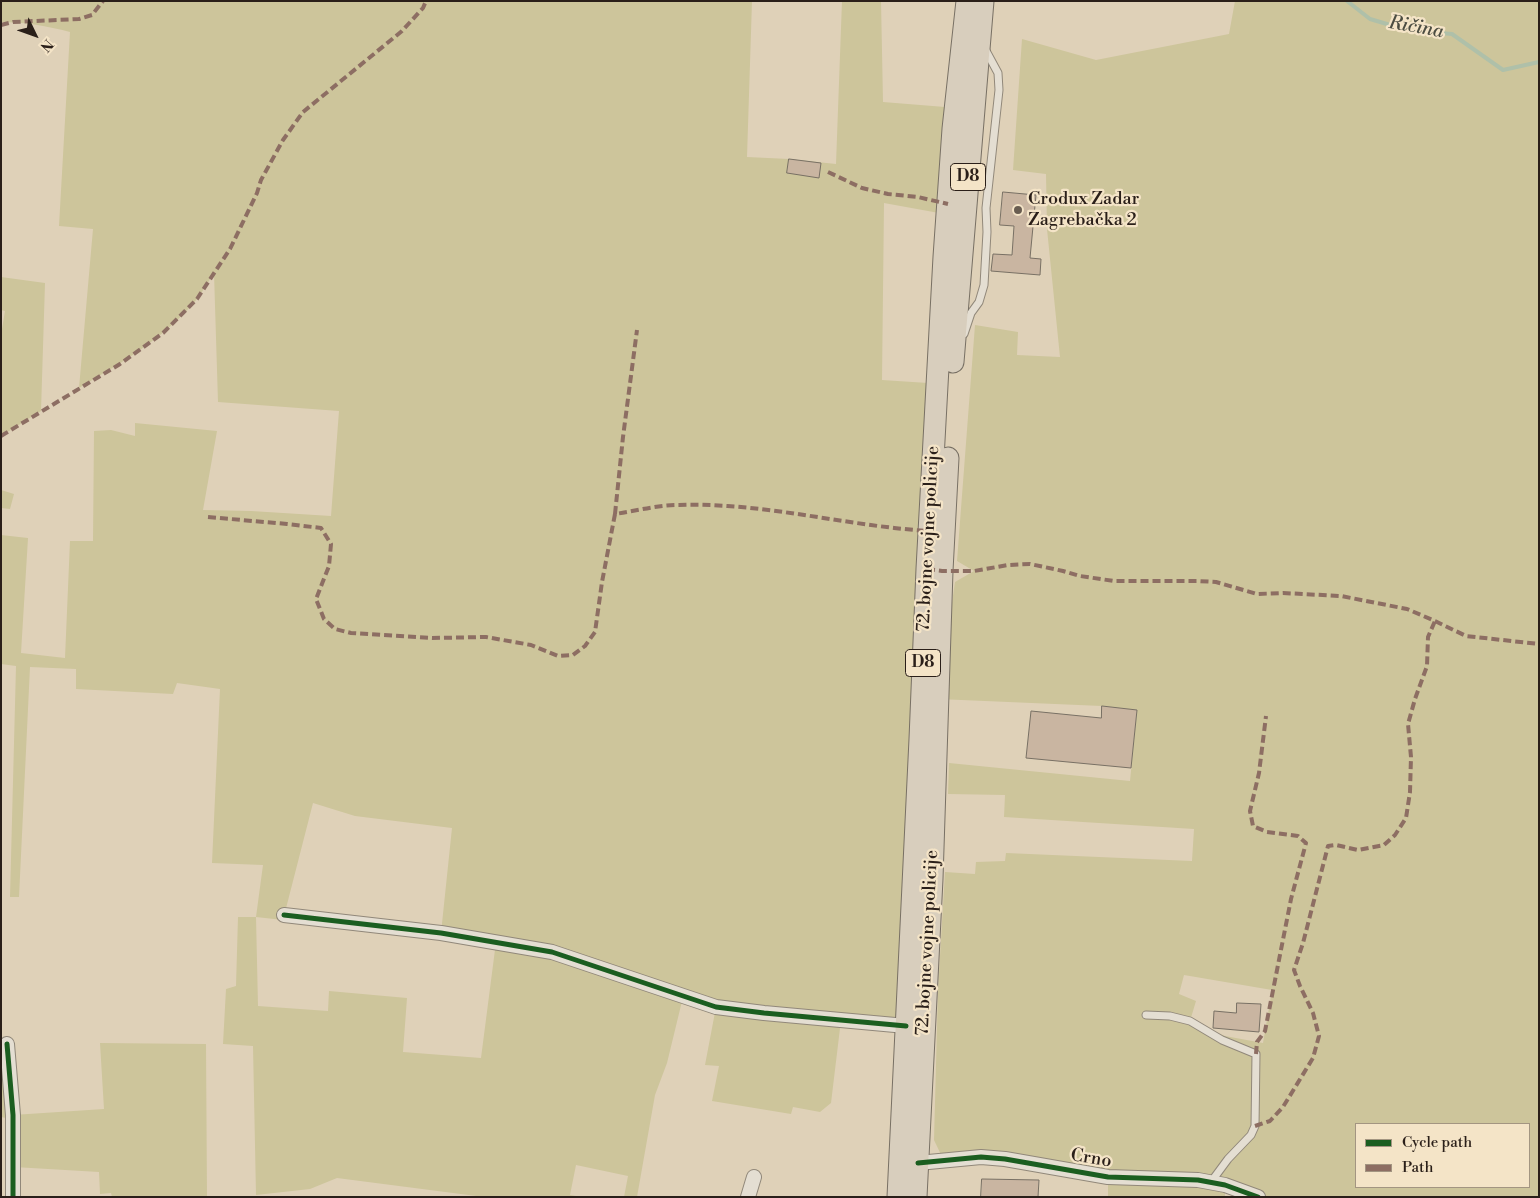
<!DOCTYPE html>
<html>
<head>
<meta charset="utf-8">
<style>
	body { margin:0 }
	#map { position:relative; width:1540px; height:1198px; overflow:hidden; background:#dfd1b8; font-family:"Libre Bodoni",serif }
	canvas { display:block }
	.frame { position:absolute; inset:0; border:2px solid #2a1f19; pointer-events:none }
	.legend { position:absolute; left:1355px; top:1123px; width:175px; height:65px; box-sizing:border-box; background:#f4e4c7; border:1px solid #a39581; margin:0; padding:6px 9px; list-style:none; font-size:15px; color:#2a1f19 }
	.legend li { display:flex; align-items:center; gap:10px; height:25px }
	.legend b { width:25px; border:1px solid #a39581 }
	.north { position:absolute; left:10px; top:10px; width:50px; height:50px; -webkit-text-stroke:4px #f4e4c7; paint-order:stroke; rotate:132deg; font-size:14px; font-weight:700; line-height:20px; text-align:center; color:#2a1f19 }
	.north::after { content:''; display:block; margin:auto; width:18px; height:22px; background:#2a1f19; clip-path:polygon(50% 0,100% 100%,50% 72%,0 100%) }
</style>
</head>
<body>
<div id="map">
<canvas width="1540" height="1198"></canvas>
<div class="frame"></div>
<ul class="legend">
<li><b style="height:6px;background:#1b5e20"></b>Cycle path</li>
<li><b style="height:6px;background:#8d6e63"></b>Path</li>
</ul>
<div class="north">N</div>
</div>
<script>
const context = document.querySelector('canvas').getContext('2d');
context.lineJoin = 'round';
function paint(path, color) { context.fillStyle = color; context.fill(path, 'evenodd'); }
function strokePath(path, color, width, dash) { context.strokeStyle = color; context.lineWidth = width; context.lineCap = dash ? 'butt' : 'round'; context.setLineDash(dash || []); context.stroke(path); }
function label(font, color, halo, rows, align = 'center') {
  context.font = font + ' "Libre Bodoni",serif'; context.lineWidth = 4.5; context.setLineDash([]); context.textBaseline = 'middle'; context.strokeStyle = halo; context.fillStyle = color; for (const [text, x, y, turn = 0] of rows) {
    context.save(); context.translate(x, y); context.rotate((+turn || 0) * Math.PI / 180); context.textAlign = isNaN(turn) ? turn : align; if (halo) context.strokeText(text, 0, 0); context.fillText(text, 0, 0); context.restore();
  }
}
const green = new Path2D(`
	M1 1H752L747 157 789 159 836 164 842 1H881L883 102 945 107 939 213 884 203 882 380 928 383 899 1026 841 1020 831 1103 820 1112 793 1107 791 1114 712 1101 719 1066 705 1065 716 1007 683 997 667 1063 655 1095 637 1197H624L628 1176 576 1165 570 1195 582 1197H484L337 1178 310 1189 256 1195 253 1046 223 1044 226 989 236 986 238 917H256L263 865 212 863 220 689 177 683 173 694 76 689V669L30 667 19 897H10L16 666 1 664V535L28 538 21 653 65 658 70 541H93L94 431 111 430 135 436V423L217 431 203 510 251 511 331 516 339 411 218 402 214 273C208 282 203 291 197 299 165 338 121 363 79 388L93 229 59 226 70 32C47 26 25 22 1 22ZM313 803 355 816 452 828 441 933 496 942 481 1058 403 1052 407 998 329 991 328 1011 258 1006 256 917 283 920Z
	M1235 1H1539V1197H1270L1225 1185V1197H1108V1177L1047 1166 944 1161 934 1140 938 990 945 872 975 874 976 862 1005 861 1006 853 1192 861 1194 829 1004 817 1005 795 948 794 949 763 1130 781 1137 710 1102 706 938 699 955 582 974 571 957 561 975 325 1018 332 1017 355 1060 357 1047 229 1046 174 1013 170 1022 39 1096 60 1229 34ZM1184 975 1272 990 1263 1043 1225 1036 1190 1021 1196 1001 1179 994ZM1356 1124H1529V1187H1356Z
	M1 277 45 283 41 411 1 436V335L5 311 1 310Z
	M1 490 14 494 10 509 1 508Z
	M1 1038 7 1044 6 1118 1 1117Z
	M100 1043 206 1044 207 1197H112L111 1193 100 1194 99 1172 14 1167 13 1115 104 1109Z`);
const stream = new Path2D(`
	M1347 1 1370 19 1407 30 1452 34 1503 70 1539 62`);
const building = new Path2D(`
	M789 159 821 163 819 178 787 173Z
	M1003 192 1036 195 1030 258 1041 259 1040 275 991 271 993 254 1012 255 1014 226 1000 225Z
	M1102 706 1137 710 1131 768 1026 758 1031 711 1101 718Z
	M1237 1003 1261 1004 1259 1032 1213 1028 1214 1011 1236 1013Z
	M982 1179 1039 1180 1038 1197H981Z`);
const lane = new Path2D(`
	M964 334 971 313 979 302 984 285 987 232 986 208 999 90 998 73 985 49
	M1146 1015 1170 1016 1190 1021 1222 1040 1256 1054 1255 1126 1251 1135 1228 1159 1211 1182`);
const street = new Path2D(`
	M284 915 441 933 552 952 716 1007 764 1013 906 1026
	M7 1044 13 1115V1197
	M918 1163 981 1157 1005 1159 1108 1177 1198 1180 1225 1185 1258 1197
	M748 1197 754 1177`);
const primary = new Path2D(`
	M953 362 983 1
	M898 1197 920 739 927 569 944 257 953 129 967 1
	M916 1197 932 879 942 571 948 458`);
const quiet = new Path2D(`
	M1 25 13 22 79 19 92 15 103 1
	M828 172 862 188 888 194 918 197 948 204
	M1 436 120 364 163 333 197 299 230 249 257 193 261 180 283 140 303 112 402 31 423 8 426 1
	M615 514 623 437 637 330
	M208 517 287 524 321 528 331 544 329 566 316 599 324 619 335 629 351 633 432 638 486 637 531 645 558 656 573 655 585 646 595 632 602 582 615 514C636 511 657 505 679 505 763 502 845 526 929 531
	M927 569 942 571H974L1008 565 1030 564 1063 571 1080 576 1114 581H1198L1216 582 1257 594 1283 593 1341 596 1407 609 1435 621 1466 636 1539 644
	M1256 1054 1257 1042 1265 1031 1291 899 1306 843 1298 836 1267 832 1253 826 1250 811 1259 773 1266 716
	M1255 1126 1270 1121 1283 1107 1313 1058 1319 1036 1313 1013 1300 986 1294 970 1303 943 1328 846 1336 845 1358 850 1384 845 1395 835 1406 818 1410 792 1411 757 1408 724 1415 699 1427 666 1428 637 1435 621`);
const cycleway = new Path2D(`
	M284 915 441 933 552 952 716 1007 764 1013 906 1026
	M7 1044 13 1115V1197
	M918 1163 981 1157 1005 1159 1108 1177 1198 1180 1225 1185 1258 1197`);
const markers = [
	[1018,210,5,"#695d51"]
];
const shields = [
	[968,177,35],
	[923,663,35]
];
const shieldNames = [
	["D8",968,177],
	["D8",923,663]
];
const poiNames = [
	["Crodux Zadar",1028,200],
	["Zagrebačka 2",1028,221]
];
const streetNames = [
	["72. bojne vojne policije",929,539,-87],
	["72. bojne vojne policije",928,943,-87],
	["Crno",1091,1159,9]
];
const waterNames = [
	["Ričina",1416,28,10]
];
paint(green, '#cdc59b');
strokePath(stream, '#afc0a9', 4);
paint(building, '#c9b5a1');
strokePath(building, '#787064', 1);
strokePath(lane, '#91887a', 9);
strokePath(street, '#91887a', 16);
strokePath(primary, '#787064', 23);
strokePath(lane, '#e4ded2', 7);
strokePath(street, '#e4ded2', 14);
strokePath(primary, '#d8cebd', 21);
strokePath(quiet, '#8d6e63', 4, [8, 4]);
strokePath(cycleway, '#1b5e20', 5);
for (const [x, y, r, color] of markers) { const dot = new Path2D(); dot.arc(x, y, r, 0, 2 * Math.PI); context.fillStyle = color; context.fill(dot); strokePath(dot, '#f4e4c7', 2); }
for (const [x, y, w] of shields) { const box = new Path2D(); box.roundRect(x - w / 2, y - 13.5, w, 27, 4); context.fillStyle = '#f4e4c7'; context.fill(box); strokePath(box, '#2a1f19', 1); }
label('bold 16px', '#2a1f19', null, shieldNames);
label('18px', '#2a1f19', '#f4e4c7', poiNames, 'left');
label('18px', '#2a1f19', '#f4e4c7', streetNames);
label('italic 19px', '#4c4d42', '#f4e4c7', waterNames);
</script>
</body>
</html>
